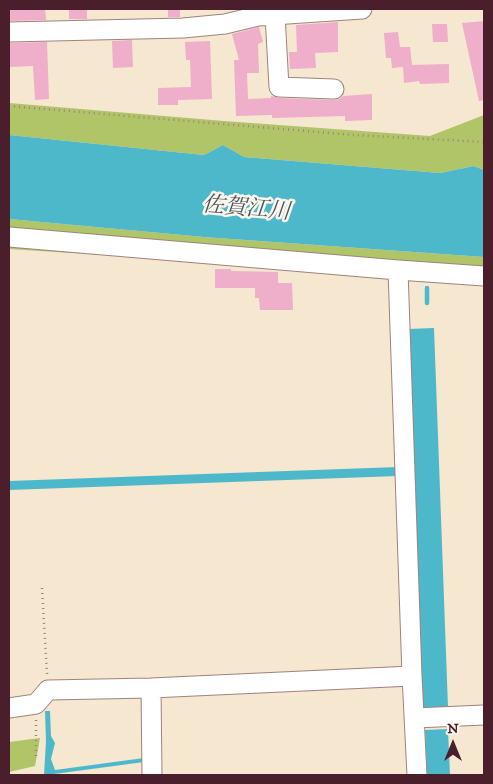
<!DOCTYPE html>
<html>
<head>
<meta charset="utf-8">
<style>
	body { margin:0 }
	#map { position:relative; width:493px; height:784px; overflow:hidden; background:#f5e7d0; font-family:"IM FELL DW Pica",serif }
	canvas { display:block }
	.frame { position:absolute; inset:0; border:10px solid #4a1f2b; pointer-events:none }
	.north { position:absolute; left:428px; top:719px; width:50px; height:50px; -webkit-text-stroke:4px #fbf7ec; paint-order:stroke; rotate:0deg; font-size:14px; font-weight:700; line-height:20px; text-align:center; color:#4a1f2b }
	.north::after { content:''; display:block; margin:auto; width:18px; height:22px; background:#4a1f2b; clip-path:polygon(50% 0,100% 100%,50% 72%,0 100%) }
</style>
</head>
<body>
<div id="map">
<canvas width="493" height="784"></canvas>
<div class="frame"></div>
<div class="north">N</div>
</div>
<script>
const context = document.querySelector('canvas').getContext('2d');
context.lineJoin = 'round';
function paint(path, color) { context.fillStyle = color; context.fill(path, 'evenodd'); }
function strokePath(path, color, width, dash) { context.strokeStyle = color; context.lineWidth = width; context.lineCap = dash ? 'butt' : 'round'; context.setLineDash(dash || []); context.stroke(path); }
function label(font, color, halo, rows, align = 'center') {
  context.font = font + ' "IM FELL DW Pica","Noto Serif JP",serif'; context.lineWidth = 5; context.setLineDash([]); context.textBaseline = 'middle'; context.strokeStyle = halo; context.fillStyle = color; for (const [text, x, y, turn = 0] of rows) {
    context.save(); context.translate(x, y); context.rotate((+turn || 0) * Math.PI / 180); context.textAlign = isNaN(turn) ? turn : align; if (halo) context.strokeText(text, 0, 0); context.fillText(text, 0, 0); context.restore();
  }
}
const green = new Path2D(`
	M9 103 224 121 430 136 484 115V170L474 166 440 173 244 157 223 145 204 155 9 135Z
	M9 219 204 237 484 257V270L397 265 387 279 304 272 303 258 198 261 9 249Z
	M40 738 35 766 9 772V742Z`);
const water = new Path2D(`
	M9 135 204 155 223 145 244 157 440 173 474 166 484 170V257L204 237 9 219Z
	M434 328 448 707 423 708 409 329Z
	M398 467V476L9 490V481Z
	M45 711H50L51 736 55 743 51 759 55 770 144 758V762L54 774V775H44L46 741Z
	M448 729 450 775H427L425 730Z`);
const stream = new Path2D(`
	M427 303V288`);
const building = new Path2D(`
	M10 9H45L46 20 10 21Z
	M69 9H87V19H69Z
	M168 9H180V17H168Z
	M484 21V100L479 101 462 23Z
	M338 22V52L315 53 316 68 290 69 289 52H297L296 25Z
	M432 24H447L448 42H433Z
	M259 27 263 42 258 44 259 73H247L248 99 271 98V96H272L279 98 334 100 339 99 343 96 372 94V120L345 121V116L272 118V115L236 116 234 60H239L232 34Z
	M398 32 400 47H410L412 65 449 64V83L420 84 419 81 404 83 403 67 392 68 391 58H386L384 33Z
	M132 40 133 67 113 68 112 41Z
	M210 41 212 99 178 100V105H158V88L191 87 190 60H186L185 42Z
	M47 42 49 99 35 100 33 66 10 67 9 43Z
	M215 269H231V271L278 272V283H292L293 310H260L259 298H255V288H215Z`);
const path = new Path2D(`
	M9 106 354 135 484 142
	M42 588 47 674
	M36 720V760`);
const minor = new Path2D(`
	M275 15 279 87 334 89
	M9 32 183 28 225 24 258 16 362 9
	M9 237 398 270 484 276
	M398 270 412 676 417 775
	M151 688 152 775
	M9 708 36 704 48 690 151 688 412 676
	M415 718 484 715`);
const waterNames = [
	["佐賀江川",246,210,5]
];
paint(green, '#b0c468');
paint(water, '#4eb8cb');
strokePath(stream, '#4eb8cb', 4.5);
paint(building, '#efaec9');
strokePath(minor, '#a0837e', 21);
strokePath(path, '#a0837e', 2.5, [1, 4]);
strokePath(minor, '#fff', 19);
label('italic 22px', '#4b5563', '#fbf7ec', waterNames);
</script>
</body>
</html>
